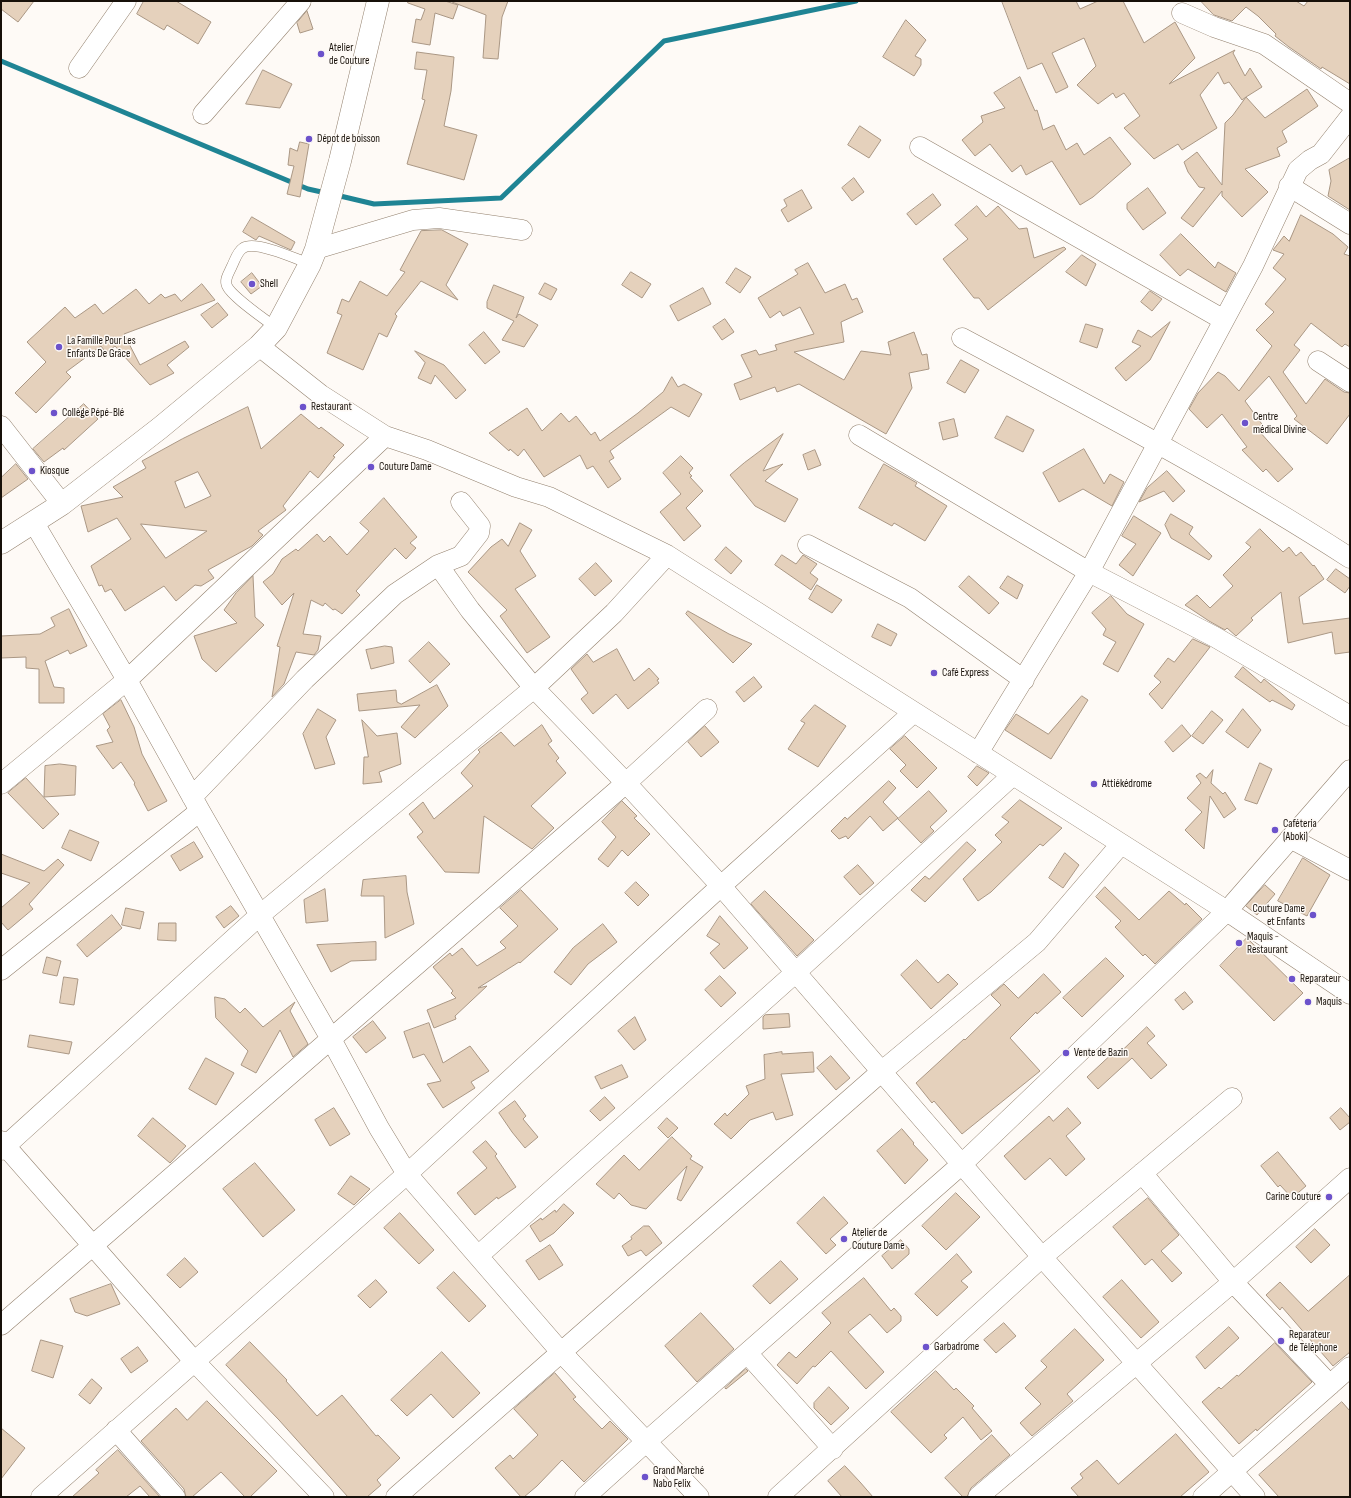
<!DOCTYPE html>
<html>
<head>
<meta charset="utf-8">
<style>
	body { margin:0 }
	#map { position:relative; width:1351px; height:1498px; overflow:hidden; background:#fefaf6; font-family:"Sofia Sans Condensed",sans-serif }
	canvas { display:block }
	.frame { position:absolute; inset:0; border:2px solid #171009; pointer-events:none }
</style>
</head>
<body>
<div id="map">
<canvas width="1351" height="1498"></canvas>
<div class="frame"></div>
</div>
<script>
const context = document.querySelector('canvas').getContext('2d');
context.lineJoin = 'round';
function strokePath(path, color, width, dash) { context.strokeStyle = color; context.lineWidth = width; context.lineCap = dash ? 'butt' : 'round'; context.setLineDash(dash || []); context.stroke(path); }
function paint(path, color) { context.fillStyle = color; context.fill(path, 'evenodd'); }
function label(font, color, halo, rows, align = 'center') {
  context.font = font + ' "Sofia Sans Condensed",sans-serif'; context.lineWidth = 3; context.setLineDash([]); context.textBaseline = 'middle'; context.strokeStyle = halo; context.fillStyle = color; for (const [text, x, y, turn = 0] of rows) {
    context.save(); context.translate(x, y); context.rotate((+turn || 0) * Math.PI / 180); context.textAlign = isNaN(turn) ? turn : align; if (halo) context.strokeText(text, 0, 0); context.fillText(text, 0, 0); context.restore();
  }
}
const stream = new Path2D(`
	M1 61 308 189 326 193
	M336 195 374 204 501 198 664 41 856 1`);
const building = new Path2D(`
	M1 1H34L18 22 1 9Z
	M144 1H176L211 22 198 44 167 25 164 30 137 14Z
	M408 1H445L458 5 453 19 435 13 430 45 412 42 416 19 421 20 425 9 408 3Z
	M452 1H508L502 17 498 59 483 58 486 15 452 2Z
	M1002 1H1076L1080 9 1098 1H1123L1144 43 1175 22 1195 58 1169 84 1235 50 1233 53 1245 76 1250 68 1262 87 1246 97 1265 118 1307 89 1318 106 1282 131 1287 142 1277 148 1280 156 1245 169 1268 192 1242 217 1222 196V191L1193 227 1181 218 1205 188 1199 187 1188 172 1184 162 1197 152 1222 185 1225 123 1233 115 1246 97 1242 100 1229 82 1224 84 1218 72 1200 95 1217 128 1182 150 1178 144 1154 159 1124 128 1140 116 1124 93 1116 98 1113 93 1098 104 1077 85 1096 66 1084 38 1052 53 1068 87 1056 93 1042 63 1028 69Z
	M1201 1H1296L1304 6 1308 1H1350V84L1322 67 1321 69 1289 47 1275 36 1276 34 1258 16 1246 7 1232 21 1214 15Z
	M307 11 313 29 300 33 297 23Z
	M906 20 926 40 915 56 921 59V65L914 76 883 57Z
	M417 52 454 57 451 91 444 126 477 135 464 180 407 164 425 100 422 99 427 70 415 69Z
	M263 70 292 84 280 108 246 104Z
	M1020 77 1035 111 1037 110 1043 130 1054 125 1066 150 1077 143 1084 155 1110 137 1131 164 1093 197 1080 205 1052 161 1026 175 1021 165 1012 172 990 144 975 156 962 140 983 122 981 116 1005 108 994 93Z
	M860 126 881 140 869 158 848 145Z
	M300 142 309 144 300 197 287 194 294 166 288 165 290 148 297 151Z
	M1350 158V210L1328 196 1331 181 1329 170Z
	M854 178 864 192 852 201 842 188Z
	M1148 188 1166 213 1143 230 1127 209V204Z
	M802 190 812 208 788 222 781 210 787 206 784 200Z
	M933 194 941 205 916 225 907 214Z
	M977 206 986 217 998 206 1019 229 1027 228 1034 258 1064 247 1066 249 988 310 979 298H974L943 259 968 239 955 225Z
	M1301 215 1333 234 1348 247 1344 254 1350 256V347L1345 344 1342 347 1311 323 1294 345 1300 350 1283 372 1306 404 1325 379 1344 392 1350 393V414L1327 444 1294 419 1297 416 1269 376 1245 401 1264 427 1259 431 1293 469 1278 482 1266 469 1263 472 1242 450 1247 447 1222 414 1207 428 1189 409 1198 393 1218 372 1225 376 1239 391 1272 346 1256 330 1274 312 1265 304 1286 279 1273 268 1284 254 1273 250 1284 236 1289 241Z
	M252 217 295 242 291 250 259 236 256 240 243 232Z
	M442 230 468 244 446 285 458 300 421 281 395 314 397 316 387 337 379 333 363 370 327 353 342 315 337 313 342 299 349 302 360 281 387 296 405 272 400 270 421 231Z
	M1181 234 1215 268 1218 262 1236 273 1226 292 1188 269 1180 276 1160 255Z
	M1082 255 1096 264 1086 286 1066 272Z
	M808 263 825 293 845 284 852 300 857 298 863 312 841 322 844 342 794 352 844 380 861 351 891 355 888 342 914 332 922 355 927 354 929 369 909 373 912 388 886 434 799 384 777 392 775 387 740 400 734 384 752 377 741 355 756 350 759 355 777 350 775 345 814 334 800 307 783 316 780 311 770 318 758 298 798 274 795 270Z
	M736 268 751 277 740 293 726 283Z
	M631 272 651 284 642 298 622 285Z
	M252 273 262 286 251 294 241 282Z
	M545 283 557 289 551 300 539 294Z
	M202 284 215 300 124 334 140 365 185 341 189 347 167 365 174 373 150 385 115 346 106 353 101 346 66 372 71 377 36 413 15 393 46 362 27 342 65 307 75 318 95 304 103 314 136 289 149 304 161 294 165 298 175 294 181 301Z
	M494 285 524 297 516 318 519 314 538 325 524 347 502 340 514 321 487 308V302Z
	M703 288 711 304 678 321 670 306Z
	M1150 291 1162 299 1152 311 1141 302Z
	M218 303 228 315 212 328 201 315Z
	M725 319 734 332 722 340 713 327Z
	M1170 322 1150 360 1126 381 1115 368 1141 346 1132 342 1138 330 1151 337Z
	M1086 324 1103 329 1097 348 1080 342Z
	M484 332 500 352 485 364 469 345Z
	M415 351 444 365 466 390 456 399 435 375 431 384 418 378 425 363Z
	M961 360 979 370 965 393 947 383Z
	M672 377 678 387 684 384 702 394 689 417 671 407 610 451 614 458 609 461 621 479 608 488 593 466 587 469 580 455 544 477 524 449 518 456 510 449 509 451 489 433 527 408 542 431 561 413 569 422 576 416 591 435 595 432 600 441 638 413 663 392Z
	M84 404 98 419 64 450 63 448 44 462 33 449Z
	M248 407 261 449 301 414 319 429 321 427 344 445 333 456 335 457 318 478 310 471 283 506 286 510 258 531 263 535 252 546 208 570 214 578 201 586 195 585 176 601 164 586 125 611 111 589 105 592 102 585 99 586 91 566 131 539 117 518 88 532 81 506 123 497 113 487 146 468 142 461 182 439ZM198 472 211 496 185 508 175 482ZM141 524 207 531 166 558Z
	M1007 416 1034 430 1023 452 995 438Z
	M954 419 958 436 943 440 939 423Z
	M783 434 763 471 783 464 765 481 798 499 785 522 755 506 730 475 744 463Z
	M1084 449 1104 484 1110 474 1124 482 1112 506 1083 489 1059 502 1043 473Z
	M815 450 821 465 808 470 803 455Z
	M681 456 693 468 689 473 692 476 690 477 703 491 686 508 701 526 684 541 660 512 681 494 663 473Z
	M16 464 28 479 1 498V478Z
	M884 464 917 483 915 486 947 506 925 541 894 523 892 526 859 508Z
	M1167 471 1185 491 1173 502 1164 491 1139 502 1147 488Z
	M384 498 417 537 410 543 416 548 406 559 395 548 356 591 360 595 342 614 335 609 333 610 325 603 323 606 311 600 303 634 321 636 318 650 314 655 296 652 284 684 272 697 280 647 277 646 294 593 282 605 263 582 273 574 282 559 296 549 298 551 317 534 324 542 330 536 347 555 369 531 360 523Z
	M1171 514 1193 527 1189 534 1212 556 1209 560 1171 538 1165 525Z
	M1134 516 1161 533 1133 576 1119 565 1136 544 1122 536Z
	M520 523 532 530 520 551 536 576 515 589 550 637 527 653 500 616 507 610 468 572 491 547 502 539 508 546Z
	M1260 529 1283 552 1289 547 1296 556 1301 552 1313 566 1314 565 1324 579 1299 597 1303 624 1350 618V652L1335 654 1332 632 1288 643 1281 592 1251 618 1253 620 1236 636 1227 628 1225 630 1209 621 1185 605 1197 595 1210 608 1233 586 1223 575 1251 547 1246 543Z
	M726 547 742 561 731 574 715 560Z
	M782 555 796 564 803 555 817 564 810 573 818 579 811 590 775 565Z
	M596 563 612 581 595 596 579 579Z
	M1336 569 1350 579V586L1345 593 1327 580Z
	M253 576 255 617 264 625 216 672 202 659 194 636 237 623 224 610 236 593Z
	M969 576 999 603 989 614 959 587Z
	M1008 576 1023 585 1017 599 1000 588Z
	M817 585 842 600 832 613 809 599Z
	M1111 596 1127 614 1144 624 1118 672 1103 664 1116 642 1103 635 1106 629 1092 613Z
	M69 609 87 646 70 654 68 650 45 661 54 687 64 688V703H39V669L26 668V657L1 658V636L40 634 55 626 51 618Z
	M688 611 729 634 752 644 733 663 686 614Z
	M878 624 897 634 891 646 872 637Z
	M1193 639 1210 647 1162 709 1149 694 1161 682 1154 676 1168 658 1174 662Z
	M429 642 450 664 430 683 409 661Z
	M385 646 392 647 394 663 371 669 366 650Z
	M617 649 634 681 649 668 659 679 657 680 659 683 628 709 616 694 593 714 581 699 588 693 571 669 587 654 593 662Z
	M1243 667 1261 683 1264 679 1295 705 1292 710 1272 700 1270 702 1235 677Z
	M754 677 762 687 744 702 736 692Z
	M437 685 448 706 415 738 401 727 420 705 359 711 357 694 396 690 397 702 401 704Z
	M1082 696 1088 700 1051 759 1005 730 1016 714 1048 734Z
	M121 700 134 727 142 754 167 801 148 811 134 784 135 783 121 762 113 769 96 746 113 742 107 730 110 727 103 714Z
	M815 705 846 726 818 767 788 749 805 723 801 721Z
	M318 709 336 720 326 737 335 764 315 769 303 734Z
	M1243 709 1261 730 1248 748 1226 732Z
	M1212 711 1223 720 1203 744 1192 736Z
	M362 720 377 736 397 733 401 764 379 772 382 782 363 784 364 757H368Z
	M542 725 552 741 548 744 559 758 556 761 566 773 531 806 554 828 532 849 484 816 479 873 445 872 417 837 423 832 409 814 423 802 434 819 473 786 461 773 480 752 478 750 501 732 514 746Z
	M1182 725 1191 736 1173 752 1165 742Z
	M705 726 719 742 701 757 688 742Z
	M905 736 937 768 917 788 900 771 906 765 890 749Z
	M1260 763 1272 769 1257 804 1245 800Z
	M60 764 76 766 75 795 44 797 45 766Z
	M977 766 989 773 977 786 968 777Z
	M1213 770 1211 783 1223 794 1225 792 1236 809 1224 818 1210 796 1204 849 1185 830 1202 812 1187 798 1201 783 1196 776 1200 773 1206 778Z
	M26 778 59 814 43 829 8 793Z
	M889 781 896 788 883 802 898 818 883 831 870 816 848 839 846 836 839 839 831 831 845 817 847 819Z
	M929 791 947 811 930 827 934 831 921 843 898 819Z
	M1020 800 1062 828 1043 846 1040 844 991 892 978 901 963 879 1002 842 995 835 1009 822 1002 817Z
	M622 801 637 816 634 818 650 834 628 856 622 850 608 867 598 859 616 837 602 822Z
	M70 830 99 842 91 861 62 848Z
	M194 842 203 857 180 871 171 856Z
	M967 842 976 850 925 902 911 890 925 876 929 879Z
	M1065 853 1079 865 1063 888 1049 878Z
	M1 854 44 871 58 859 64 865 29 904 33 909 8 930 1 922V908L30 883 1 873Z
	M1303 858 1330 875 1307 916 1278 901Z
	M858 865 874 883 860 895 844 877Z
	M406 876 407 892 414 924 385 938 384 896H361L363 880Z
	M636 882 649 895 638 906 625 893Z
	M1265 885 1275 894 1257 915 1246 906Z
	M1105 887 1139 920 1169 891 1185 905 1186 903 1202 919 1155 964 1145 954 1143 956 1115 927 1121 921 1096 897Z
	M325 889 328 921 306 923 304 900Z
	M521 890 558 929 520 963 519 962 478 988 487 986 455 1016 456 1019 434 1028 427 1010 456 998 451 993 453 991 433 967 450 953 452 956 462 948 477 966 506 948 500 942 518 926 500 908Z
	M765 891 814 940 797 956 751 904Z
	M231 906 239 916 224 928 216 917Z
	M126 908 144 912 140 929 122 925Z
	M112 915 122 928 87 957 77 945Z
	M720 916 748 948 724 969 710 953 720 944 707 936Z
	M159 923H176V941L158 940Z
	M603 924 617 942 588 964 571 985 554 972 573 948Z
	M1247 938 1303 993 1274 1021 1220 966Z
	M376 942V960L351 961 331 972 317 945Z
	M47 957 61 961 57 976 43 973Z
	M1106 958 1124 976 1082 1017 1063 998Z
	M917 960 938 983 948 974 958 984 931 1009 901 975Z
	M1044 974 1061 992 1037 1014 1036 1012 1010 1038 1040 1071 962 1134 934 1101 932 1103 916 1083 964 1039 965 1040 1001 1005 991 995 1004 984 1018 998Z
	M720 976 736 993 721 1007 705 990Z
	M64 977 78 979 74 1005 60 1003Z
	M1185 992 1193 1002 1183 1010 1175 1000Z
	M215 997 225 999 240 1013 245 1008 263 1027 295 1002 290 1011 308 1044 293 1057 280 1030 256 1073 241 1065 248 1051 216 1018Z
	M789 1014 790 1027 763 1029V1017L765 1015Z
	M635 1017 646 1040 634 1050 618 1031Z
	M373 1021 386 1038 366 1053 353 1037Z
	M429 1023 443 1063 470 1046 489 1071 471 1082 475 1088 443 1108 427 1084 441 1081 424 1054 413 1058 404 1032Z
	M1147 1027 1155 1036 1147 1043 1167 1065 1151 1079 1132 1058 1098 1089 1087 1077 1116 1050 1119 1053Z
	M30 1035 72 1042 69 1054 28 1047Z
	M782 1052V1054L813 1052 814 1072 781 1074 793 1115 776 1120 773 1112 750 1120 731 1139 714 1124 725 1113 727 1116 749 1094 746 1086 765 1079 764 1055Z
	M831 1056 850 1078 836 1090 817 1068Z
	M206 1058 234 1073 216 1105 189 1089Z
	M622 1065 628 1077 601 1089 595 1077Z
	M605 1097 615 1108 600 1121 590 1111Z
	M515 1101 526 1116 523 1119 538 1137 525 1148 512 1132 499 1113Z
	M334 1108 350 1134 330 1146 315 1120Z
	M1068 1108 1081 1123 1066 1136 1085 1159 1066 1176 1050 1158 1025 1180 1004 1156 1049 1116 1053 1121Z
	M1341 1108 1350 1118V1122L1340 1130 1330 1118Z
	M153 1118 186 1146 170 1163 138 1136Z
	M667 1118 678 1128 668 1138 658 1128Z
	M902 1129 914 1143 913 1144 928 1160 905 1184 877 1151Z
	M672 1137 692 1156 690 1159 703 1167 681 1201 677 1199 687 1166 646 1209 631 1205 619 1193 614 1199 596 1184 624 1155 639 1170Z
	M486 1141 497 1154 495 1156 516 1187 498 1199 497 1197 475 1215 457 1193 487 1168 473 1152Z
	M1278 1152 1306 1186 1292 1198 1280 1185 1278 1187 1261 1166Z
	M255 1163 295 1210 263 1237 223 1189Z
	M351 1176 370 1189 354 1205 338 1194Z
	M956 1193 980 1217 946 1250 922 1226Z
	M824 1197 848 1223 830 1239 836 1245 826 1254 797 1223Z
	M1148 1198 1179 1235 1161 1251 1182 1273 1172 1282 1152 1259 1145 1265 1113 1227Z
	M564 1204 574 1213 554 1233 540 1242 530 1226 541 1218 542 1220 555 1210 556 1212Z
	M400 1213 434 1250 419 1264 384 1228Z
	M644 1226H649L662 1243 646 1256 641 1250 628 1256 622 1246 632 1239 631 1237Z
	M1315 1229 1330 1245 1311 1263 1296 1247Z
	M901 1240 909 1249V1254L892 1269 882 1256Z
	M550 1245 563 1265 539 1280 526 1261Z
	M957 1254 972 1272 961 1281 968 1287 937 1316 915 1294Z
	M185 1258 198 1272 180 1288 167 1275Z
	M781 1261 798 1279 770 1304 753 1286Z
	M454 1272 486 1306 469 1322 437 1288Z
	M1350 1275V1352L1333 1366 1282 1307 1280 1310 1266 1295 1280 1282 1308 1311Z
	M864 1278 891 1311 894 1308 901 1316V1321L887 1333 870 1314 848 1332 884 1372 866 1389 831 1351 815 1367 813 1366 797 1384 777 1365 789 1352 796 1358 831 1323 822 1313Z
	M376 1280 387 1292 370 1308 358 1296Z
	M1122 1280 1159 1322 1141 1338 1103 1297Z
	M111 1284 120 1304 87 1316 75 1312 70 1299Z
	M701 1313 734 1349 697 1382 665 1346Z
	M1004 1323 1016 1336 996 1353 984 1340Z
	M1229 1327 1239 1338 1205 1369 1196 1357Z
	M1075 1329 1104 1360 1067 1394 1073 1401 1032 1436 1020 1423 1041 1404 1025 1388 1047 1367 1041 1361Z
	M41 1340 63 1346 53 1378 32 1371Z
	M250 1342 287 1380 286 1381 317 1416 342 1395 376 1436 378 1435 400 1458 377 1480 381 1485 367 1497H348L279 1420 226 1365Z
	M1275 1343 1312 1382 1257 1431 1256 1429 1239 1444 1202 1402 1219 1387 1221 1389 1237 1375 1238 1376Z
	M138 1347 148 1361 131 1373 121 1359Z
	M442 1352 480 1393 453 1418 431 1394 407 1416 391 1400Z
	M746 1369 748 1371 726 1389 725 1388Z
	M936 1371 954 1390 956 1388 974 1406 972 1408 992 1431 981 1440 963 1417 944 1435 947 1438 931 1453 891 1412Z
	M555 1373 576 1397 573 1399 602 1429 610 1421 628 1439 584 1482 562 1460 537 1486 524 1497H521L495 1468 510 1455 513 1459 538 1435 514 1409Z
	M92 1379 102 1388 90 1404 79 1395Z
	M829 1387 849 1408 831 1425 814 1408V1403Z
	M207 1401 277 1471 250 1497H245L221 1472 192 1497H186L184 1489 141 1441 176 1408 187 1420Z
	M1342 1402 1350 1411V1497H1279L1259 1475Z
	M1 1428 25 1448 1 1479Z
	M1176 1434 1209 1472 1180 1497H1079L1071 1488 1083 1478 1080 1474 1097 1460 1118 1484Z
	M992 1435 1010 1455 971 1488 967 1497H963L945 1478Z
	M118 1450 160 1497H150L140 1486 126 1497H72L99 1473 96 1470Z
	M845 1466 860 1482 873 1497H842L828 1481Z`);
const lane = new Path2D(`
	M276 328C265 319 232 297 227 286 224 279 229 273 232 266 235 260 237 252 243 248 256 240 296 259 310 264`);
const street = new Path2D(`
	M1182 13 1214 27 1264 44 1350 103
	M79 68 126 1
	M203 114 301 1
	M920 147 1224 320
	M1289 186 1350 224
	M316 249 413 220 439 218 522 230
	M962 338C1093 408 1225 477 1350 558
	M259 346 321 395 385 436 427 450 516 487 549 497 667 555 1227 911 1350 994
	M1318 361 1350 382
	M1 426 62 504
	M859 435 1089 572 1215 637 1350 716
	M34 523 127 680 200 811 331 1039 379 1128 407 1174 560 1351 699 1497
	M808 545 910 598 1024 680
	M438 565 470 610 534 688 626 783 721 886 1042 1257 1255 1497
	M978 753 1089 572 1253 266 1298 170 1310 160 1321 154 1350 117
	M1 784 127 680 385 436
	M192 797 305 679 395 594 438 565 461 556 479 533 480 526 461 502
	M1290 838 1350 870
	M1 970 200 811
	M1 1141 194 1361 324 1497
	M1 1150 260 915 534 688 614 613 667 555
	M1142 1173 1233 1282 1330 1385
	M478 1256 795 973 1013 775
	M1 1325 626 783 707 709
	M747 1353 833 1449
	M116 1430 175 1497
	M41 1497 407 1174 721 886 914 712
	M396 1497 881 1072 1037 942 1121 844
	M585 1497 647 1441 962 1164 1227 911 1350 770
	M778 1497 1042 1257 1232 1098
	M978 1497 1233 1282 1350 1178
	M1203 1497 1350 1367`);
const secondary = new Path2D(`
	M1 543 62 504 160 428 259 346 276 328 310 264 316 249 340 161 378 1`);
const markers = [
	[321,54,4,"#6c52cb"],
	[309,139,4,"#6c52cb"],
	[252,284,4,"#6c52cb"],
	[59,347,4,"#6c52cb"],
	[303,407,4,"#6c52cb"],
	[54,413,4,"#6c52cb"],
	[1245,423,4,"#6c52cb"],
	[371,467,4,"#6c52cb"],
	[32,471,4,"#6c52cb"],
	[934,673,4,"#6c52cb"],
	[1094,784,4,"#6c52cb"],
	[1275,830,4,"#6c52cb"],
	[1313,915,4,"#6c52cb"],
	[1239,943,4,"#6c52cb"],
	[1292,979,4,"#6c52cb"],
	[1308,1002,4,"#6c52cb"],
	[1066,1053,4,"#6c52cb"],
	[1329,1197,4,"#6c52cb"],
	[844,1239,4,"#6c52cb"],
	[1281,1341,4,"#6c52cb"],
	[926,1347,4,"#6c52cb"],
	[645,1477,4,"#6c52cb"]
];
const poiNames = [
	["Atelier",329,48],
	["de Couture",329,61],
	["Dépot de boisson",317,139],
	["Shell",260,284],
	["La Famille Pour Les",67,341],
	["Enfants De Grâce",67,354],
	["Restaurant",311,407],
	["Collège Pépé-Blé",62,413],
	["Centre",1253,417],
	["médical Divine",1253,430],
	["Couture Dame",379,467],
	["Kiosque",40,471],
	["Café Express",942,673],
	["Attiékédrome",1102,784],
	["Caféteria",1283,824],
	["(Aboki)",1283,837],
	["Couture Dame",1305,909,"right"],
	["et Enfants",1305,922,"right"],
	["Maquis -",1247,937],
	["Restaurant",1247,950],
	["Reparateur",1300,979],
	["Maquis",1316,1002],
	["Vente de Bazin",1074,1053],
	["Carine Couture",1321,1197,"right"],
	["Atelier de",852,1233],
	["Couture Dame",852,1246],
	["Reparateur",1289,1335],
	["de Téléphone",1289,1348],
	["Garbadrome",934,1347],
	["Grand Marché",653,1471],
	["Nabo Felix",653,1484]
];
strokePath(stream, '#1f8494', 5);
paint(building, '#e5d1bc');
strokePath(building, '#aa9784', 1);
strokePath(lane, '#93816e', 11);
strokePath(street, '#93816e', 21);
strokePath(secondary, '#93816e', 23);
strokePath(lane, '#fff', 10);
strokePath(street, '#fff', 20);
strokePath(secondary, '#fff', 22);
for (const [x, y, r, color] of markers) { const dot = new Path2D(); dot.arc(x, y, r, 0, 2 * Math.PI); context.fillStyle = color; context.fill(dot); strokePath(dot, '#fefaf6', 1.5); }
label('11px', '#171009', '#fefaf6', poiNames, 'left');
</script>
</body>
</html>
